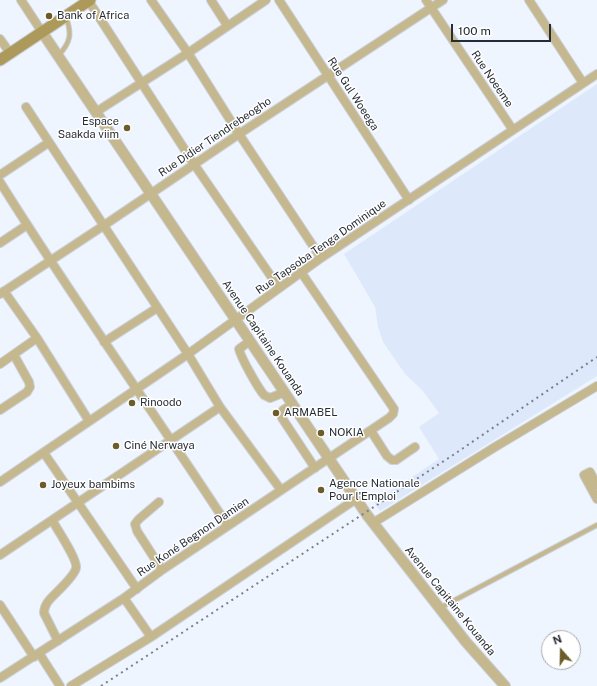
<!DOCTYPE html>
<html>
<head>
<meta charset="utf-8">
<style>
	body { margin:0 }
	#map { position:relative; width:597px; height:686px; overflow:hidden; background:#eff5ff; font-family:"Public Sans",sans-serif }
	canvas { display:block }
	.north { position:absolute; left:541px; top:630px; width:40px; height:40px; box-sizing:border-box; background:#fff; border:1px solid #a8abae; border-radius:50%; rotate:340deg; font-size:11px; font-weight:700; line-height:16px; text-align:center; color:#262c34 }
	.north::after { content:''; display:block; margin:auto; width:14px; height:18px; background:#6b5c29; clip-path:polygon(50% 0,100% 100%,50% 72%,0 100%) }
	.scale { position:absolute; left:451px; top:24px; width:100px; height:18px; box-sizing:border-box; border:2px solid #262c34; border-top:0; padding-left:5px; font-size:12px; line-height:14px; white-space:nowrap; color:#262c34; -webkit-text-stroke:3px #fff; paint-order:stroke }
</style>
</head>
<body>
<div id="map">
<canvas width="597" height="686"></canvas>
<div class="north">N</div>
<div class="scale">100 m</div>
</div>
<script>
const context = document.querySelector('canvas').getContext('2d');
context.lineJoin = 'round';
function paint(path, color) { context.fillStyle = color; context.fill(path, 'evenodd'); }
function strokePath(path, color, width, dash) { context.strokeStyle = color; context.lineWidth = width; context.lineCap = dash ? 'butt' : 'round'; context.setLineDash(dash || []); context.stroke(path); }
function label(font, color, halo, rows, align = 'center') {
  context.font = font + ' "Public Sans",sans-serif'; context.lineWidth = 3; context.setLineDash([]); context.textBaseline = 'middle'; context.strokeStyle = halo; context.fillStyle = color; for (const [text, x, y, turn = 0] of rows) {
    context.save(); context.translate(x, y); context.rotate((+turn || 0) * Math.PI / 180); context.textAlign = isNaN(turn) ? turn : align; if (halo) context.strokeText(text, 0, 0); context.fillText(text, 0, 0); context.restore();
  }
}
const built = new Path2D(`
	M597 84V376L380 511 374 502 439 459 419 427 439 413 422 390 405 374 383 342 378 327 375 307 344 254Z`);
const service = new Path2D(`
	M58 56C71 42 72 34 66 17
	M440 608 597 525`);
const minor = new Path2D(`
	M21 0 42 32
	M88 0 194 164 279 288
	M151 0 188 53 239 134 321 258
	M211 0 227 25
	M279 0 409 200
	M426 0 513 130
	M529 0 583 83
	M0 39 10 53
	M26 107 188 354 220 407 281 490
	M96 112 188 53 266 0
	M0 175 48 143
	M0 182C73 299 153 411 228 526
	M0 243 27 225
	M4 291 37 338 89 421
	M0 294 103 226 239 134 443 0
	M250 341 239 349C241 358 258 388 264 395 266 396 268 397 270 398L285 392
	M104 342 157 308
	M0 364 37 338
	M293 404 283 410 281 413 282 418 315 468
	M0 410 27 392 30 387 29 382 14 355
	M371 431 387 456 392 460H396L415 447
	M44 453 137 589
	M0 482 188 354 321 258 597 74
	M597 485 590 472 584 475 597 499
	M159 502 139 519 135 524 137 531 162 570
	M52 520C57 529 78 560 76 568 75 575 60 589 54 595 49 600 44 605 44 613L58 641
	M373 523 495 447 597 386
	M0 555 220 407
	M124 598 151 637
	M0 605 34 657
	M39 653 60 686
	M0 678 124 598 162 570 389 418 393 414 394 409 301 272
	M71 686 151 637 356 499`);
const tertiary = new Path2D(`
	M42 32 367 515 466 642 505 686`);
const secondary = new Path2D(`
	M0 60 90 0`);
const rail = new Path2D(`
	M101 686 453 455 597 357`);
const markers = [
	[49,16,4,"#6b5c29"],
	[127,128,4,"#6b5c29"],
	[132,403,4,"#6b5c29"],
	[276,413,4,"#6b5c29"],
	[321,433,4,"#6b5c29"],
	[116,446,4,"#6b5c29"],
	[43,485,4,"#6b5c29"],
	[321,490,4,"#6b5c29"]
];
const poiNames = [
	["Bank of Africa",57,16],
	["Espace",119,122,"right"],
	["Saakda viim",119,135,"right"],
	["Rinoodo",140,403],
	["ARMABEL",284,413],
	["NOKIA",329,433],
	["Ciné Nerwaya",124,446],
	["Agence Nationale",329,484],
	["Pour l'Emploi",329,497],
	["Joyeux bambims",51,485]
];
const streetNames = [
	["Rue Noeeme",492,79,56],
	["Rue Gul Woeega",353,94,57],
	["Rue Didier Tiendrebeogho",215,137,-34],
	["Rue Tapsoba Tenga Dominique",321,247,-35],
	["Avenue Capitaine Kouanda",263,338,56],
	["Rue Koné Begnon Damien",193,537,-34],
	["Avenue Capitaine Kouanda",450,601,51]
];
paint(built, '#dde9fb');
strokePath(service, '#cbd1da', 6);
strokePath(minor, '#cbd1da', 10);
strokePath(tertiary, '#cbd1da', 12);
strokePath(secondary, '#cbd1da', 13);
strokePath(service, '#c5b78e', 4);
strokePath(minor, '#c5b78e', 8);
strokePath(tertiary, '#c5b78e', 10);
strokePath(secondary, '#ad9959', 11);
strokePath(rail, '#7b818a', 2, [2, 4]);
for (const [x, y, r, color] of markers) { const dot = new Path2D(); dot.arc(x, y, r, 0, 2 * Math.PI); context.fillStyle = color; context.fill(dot); strokePath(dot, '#fff', 1.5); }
label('11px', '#262c34', '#fff', poiNames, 'left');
label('11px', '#262c34', '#fff', streetNames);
</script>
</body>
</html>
